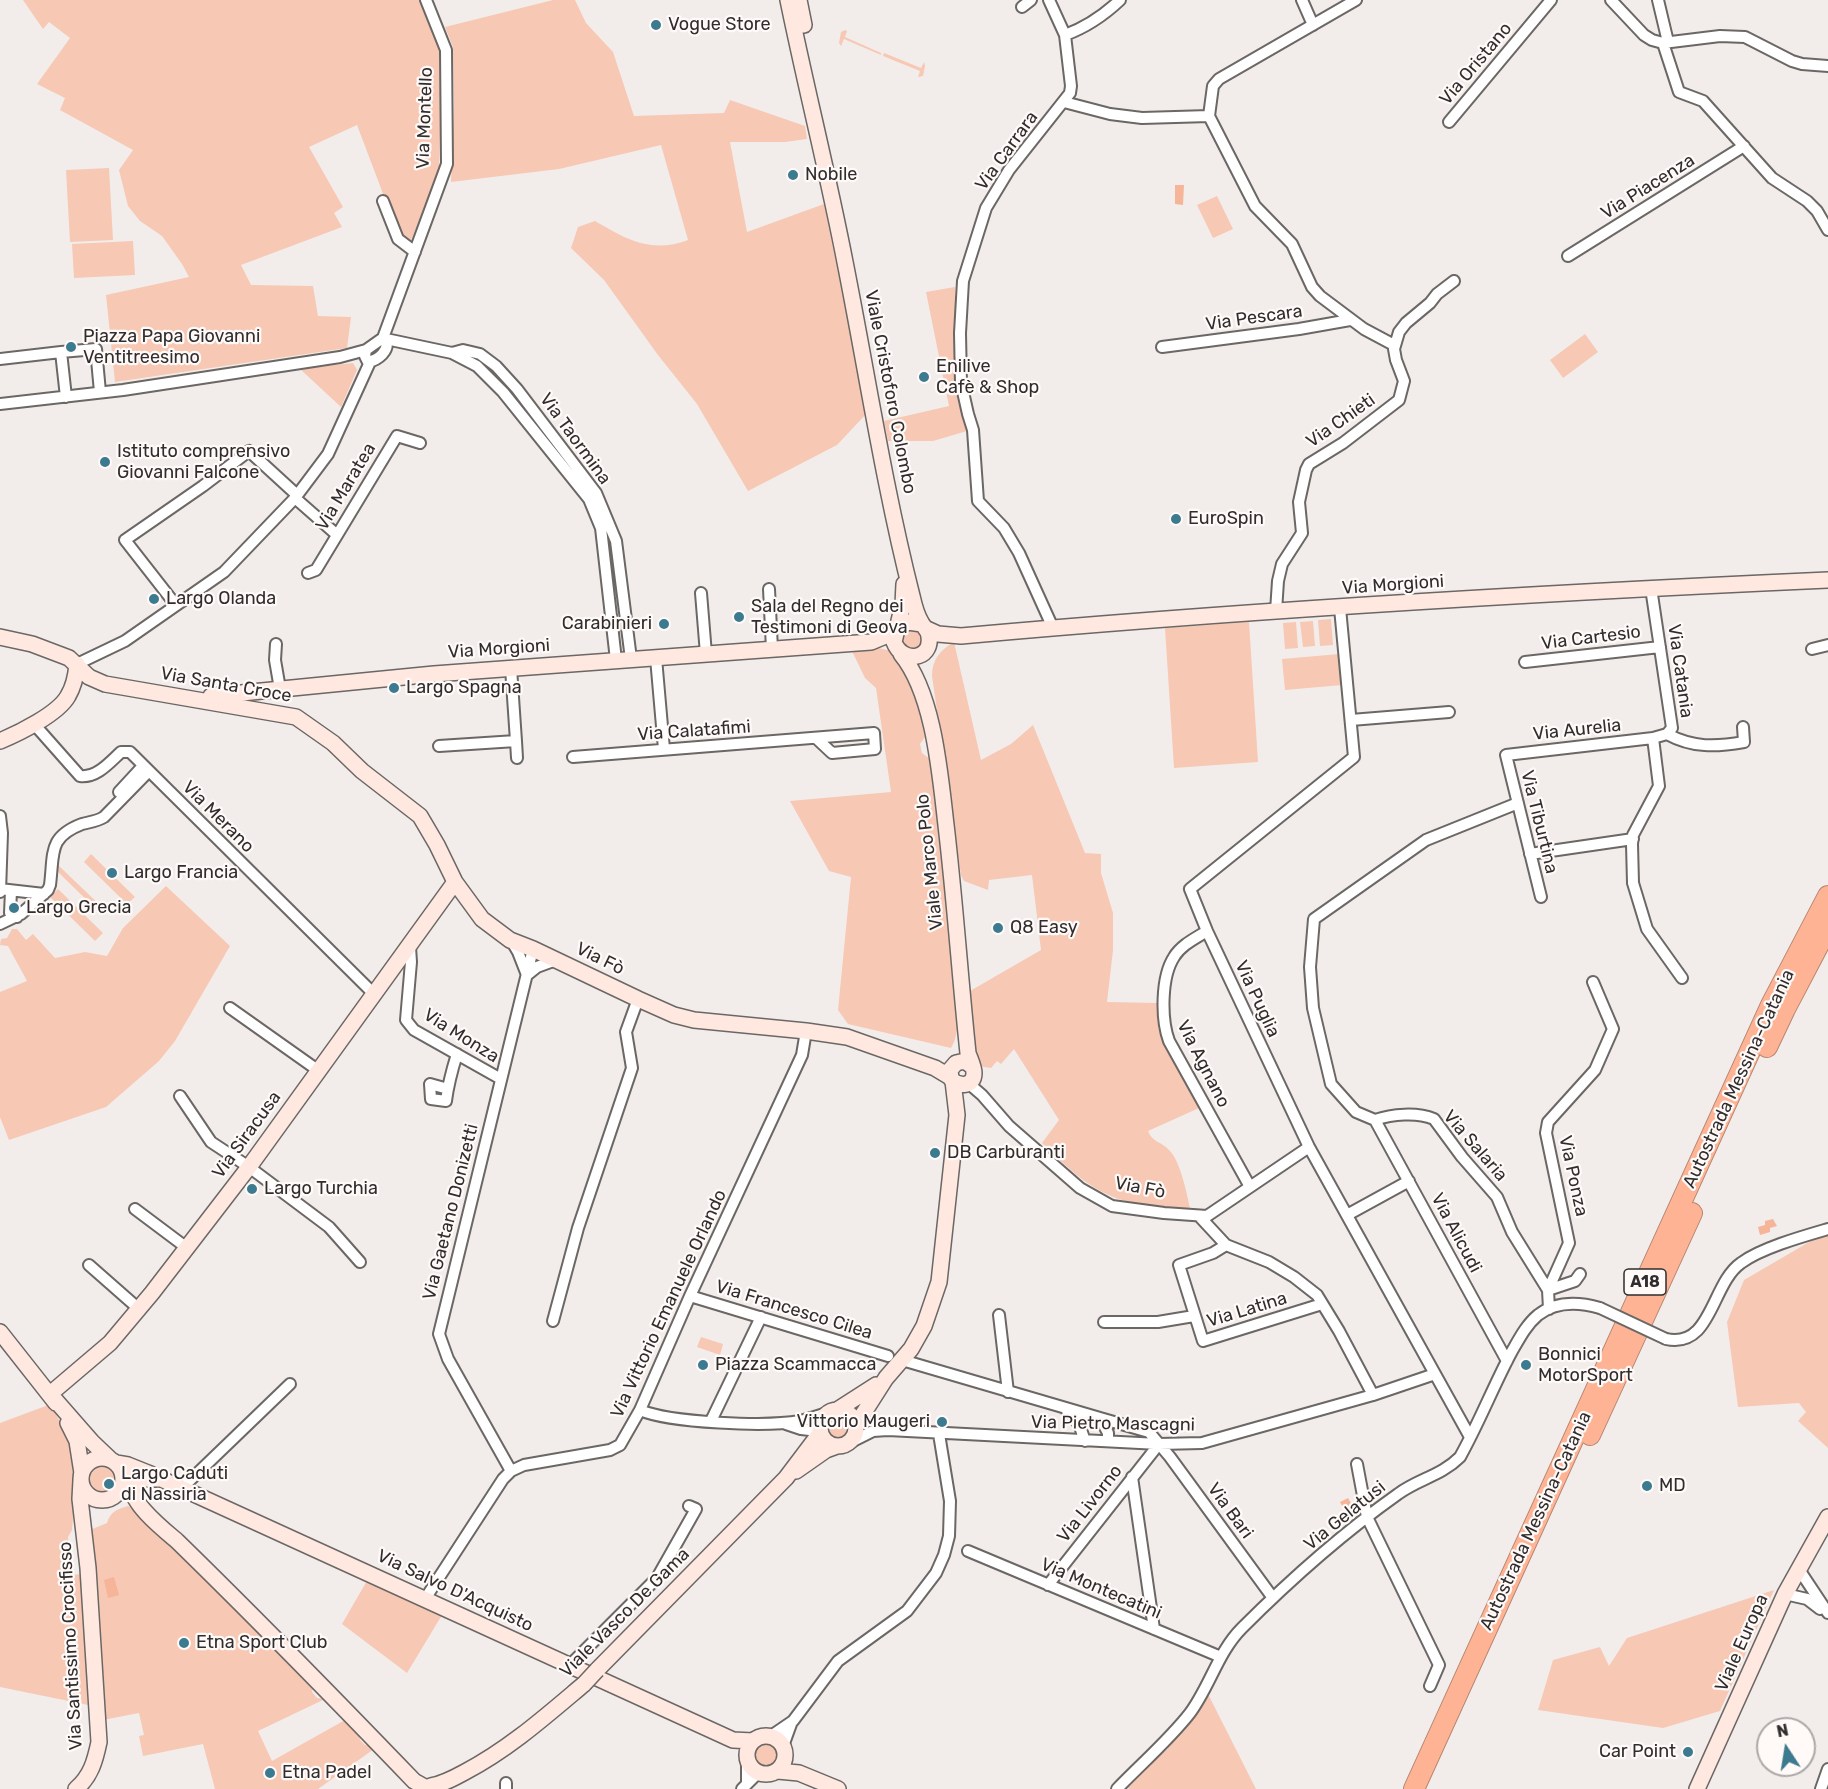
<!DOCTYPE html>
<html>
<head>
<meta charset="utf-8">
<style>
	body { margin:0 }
	#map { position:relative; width:1828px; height:1789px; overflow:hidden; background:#f2edeb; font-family:Rubik,sans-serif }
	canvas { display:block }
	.north { position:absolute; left:1756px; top:1717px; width:60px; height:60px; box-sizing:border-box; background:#fffaf8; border:2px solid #aca8a7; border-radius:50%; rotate:348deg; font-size:16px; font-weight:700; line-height:24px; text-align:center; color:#2f2d2d }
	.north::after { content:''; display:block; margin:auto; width:21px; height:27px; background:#3c7a90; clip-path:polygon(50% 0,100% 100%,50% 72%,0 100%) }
</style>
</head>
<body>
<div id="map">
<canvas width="1828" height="1789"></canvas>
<div class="north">N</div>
</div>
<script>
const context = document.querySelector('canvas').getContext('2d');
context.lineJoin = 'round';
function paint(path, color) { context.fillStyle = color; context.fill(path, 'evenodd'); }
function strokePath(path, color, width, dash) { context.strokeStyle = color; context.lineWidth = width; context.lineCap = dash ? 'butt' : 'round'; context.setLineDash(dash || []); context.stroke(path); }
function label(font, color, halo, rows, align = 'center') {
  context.font = font + ' Rubik,sans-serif'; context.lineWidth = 4.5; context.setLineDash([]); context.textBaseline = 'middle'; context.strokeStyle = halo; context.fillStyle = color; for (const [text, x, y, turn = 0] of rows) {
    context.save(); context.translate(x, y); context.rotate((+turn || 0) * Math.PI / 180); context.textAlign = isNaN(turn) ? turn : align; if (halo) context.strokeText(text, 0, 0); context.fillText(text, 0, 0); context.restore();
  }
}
const green = new Path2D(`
	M23 0H419L440 49 442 58 439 169 433 187 409 245 399 236 357 125 309 147 343 207 334 213 342 227 241 265 251 285 313 286 318 316 351 317 347 348 115 382 106 295 189 277 182 264 162 236 140 221 128 206 119 170 133 150 60 110 65 98 37 84 70 38 49 22 43 29Z
	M553 0H575L586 23 613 52 634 116 724 113 730 100 805 126 807 139 785 142H730L747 232 824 204 867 413 837 445 748 491 697 404 658 355 604 280 571 248 578 227 595 221C626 239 651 254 688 240L661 145 559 169 451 182 454 105 453 47 445 27Z
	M845 30 847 31 845 37 881 53V55L844 39 841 46 839 43 841 32Z
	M884 53 921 68 924 62 925 66 923 76 918 77 920 71 883 56Z
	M109 168 113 240 70 242 66 170Z
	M1217 196 1233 229 1213 238 1197 205Z
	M133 241 135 275 74 278 72 244Z
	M955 287 956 384 958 402 967 431 933 441H888L884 421 949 406 926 292Z
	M1585 334 1598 352 1563 378 1550 360Z
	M353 363 357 370 341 407 300 369Z
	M1331 619 1333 645 1320 646 1318 620Z
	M1313 621 1315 646 1303 647 1300 622Z
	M1249 622 1258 762 1174 768 1165 628Z
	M1296 622 1298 648 1285 649 1283 623Z
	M903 628 924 630 921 650H904L900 632Z
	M954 642 981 760 1011 744 1033 725 1085 853 1101 854V873L1113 913V950L1107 1002 1159 1003 1158 1028 1199 1108 1148 1131C1152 1142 1162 1142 1169 1150 1180 1160 1187 1194 1190 1209 1169 1206 1146 1206 1126 1201 1091 1192 1067 1167 1042 1143L1059 1120 1014 1049 1001 1064 997 1061 991 1068 977 1066 970 991 1041 950 1032 875 989 880 988 890 964 881 961 875 932 676C932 660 940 650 954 642Z
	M850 647H875L895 652 914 681 925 737 920 744 922 753 930 759 957 999C957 1015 960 1034 951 1048L848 1024 838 1010 851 877 829 871 790 801 891 792 876 688 865 678Z
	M1339 654 1342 685 1285 690 1282 659Z
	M91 854 135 897 127 904 84 862Z
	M58 865 104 909 100 913 57 871Z
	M166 886 230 946 175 1041 159 1061 106 1107 9 1140 0 1117V992L27 981 8 946 0 945 1 939 7 938 12 929H17L26 940 33 934 55 958 85 952 107 956 123 928Z
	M58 889 103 933 95 941 50 897Z
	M1828 1234V1448L1798 1421 1806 1412 1799 1403 1738 1407 1727 1322 1744 1280 1816 1238Z
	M701 1337 723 1344 720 1355 697 1347Z
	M51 1404 69 1440 74 1481V1507L72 1530 68 1537 71 1575 82 1574 88 1705 0 1687V1423Z
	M824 1426a14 14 0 1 1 28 0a14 14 0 1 1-28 0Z
	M87 1477a16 16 0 1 1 32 0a16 16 0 1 1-32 0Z
	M128 1506 138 1511 313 1688 312 1692 317 1698 325 1699 258 1731 272 1761 345 1720 359 1734 360 1740 365 1745H370L374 1749 318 1789H215L203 1744 143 1756 139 1736 144 1735 139 1713 103 1720 90 1530 107 1523C110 1512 117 1509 128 1506Z
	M368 1579 442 1615 407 1673 342 1624Z
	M1774 1590 1720 1711 1663 1728 1538 1710 1553 1660 1600 1647 1609 1666 1627 1638Z
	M1208 1694 1256 1789H1129L1127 1786 1162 1751 1164 1752 1168 1749 1167 1744 1196 1713Z
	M752 1754a14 14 0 1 1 28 0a14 14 0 1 1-28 0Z`);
const water = new Path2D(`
	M1175 185H1184L1183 205 1175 204Z
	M1773 1219 1777 1226 1770 1228V1232L1760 1235 1758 1227 1765 1225V1221Z
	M1348 1498 1357 1513 1348 1517 1340 1502Z
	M114 1577 119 1595 108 1598 104 1580Z`);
const street = new Path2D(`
	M1049 0 1065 35 1071 86 1070 93 1009 170 986 208 963 281 960 333 961 383 968 414 973 430 978 501 1004 528 1019 553 1053 628
	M1302 0 1313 25
	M1356 0 1219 79 1213 86 1209 116 1255 206 1292 244 1312 287 1320 296 1364 329 1394 345
	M1611 0 1644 35 1652 40 1663 43 1720 36 1745 37 1792 61 1802 64 1828 66
	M1658 0 1668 42
	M1022 7 1031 0
	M1065 35C1087 27 1103 16 1120 0
	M1663 43 1679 92 1703 101 1772 178 1807 201 1817 211 1828 230
	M1064 102 1110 114 1142 118 1209 116
	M1449 122 1551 0
	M383 201 398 239 415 252
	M1568 256 1744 146
	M383 338 447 164 446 50 426 0
	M383 338 386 339C390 351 378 360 368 362L365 356 366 350Z
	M386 339 452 353 477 366 503 392 589 499 601 528 616 660
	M1162 347 1299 329 1350 320
	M452 353 463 350 480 354 496 366 517 389 596 493 616 541 631 659
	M0 359 61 352
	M66 397 61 352 96 349 100 392
	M0 404 123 390 340 357 366 350
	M295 498 336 534
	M308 573 316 570 397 436 420 443
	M1651 588 1672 728 1667 734 1653 738 1659 786 1633 835 1632 844 1633 883 1647 929 1682 978
	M769 589 772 649
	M701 593 706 654
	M175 604 125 540 203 486 249 451 297 495
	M1340 608 1354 757 1190 889 1207 931 1309 1147 1470 1437
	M1276 611 1278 581 1282 564 1302 533 1299 502 1306 470 1309 464 1343 443 1399 400 1404 381 1396 360 1394 349 1399 332 1406 323 1430 303 1437 294 1454 281
	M276 644 275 660 280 689
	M1812 649 1828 645
	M656 658 664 749
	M1525 662 1660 647
	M77 664 125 641 224 572 295 498 328 454 370 362
	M1351 720 1449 712
	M34 724 80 776C97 778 110 762 121 752H130L375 995
	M1667 734C1693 748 1716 747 1744 742L1743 727
	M516 741 517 758
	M439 746 516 741 511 668
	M573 757 874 733 875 749 832 753 816 738
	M119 792 143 766
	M0 816 2 833 0 892
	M1530 854 1633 839
	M0 889 44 894
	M11 891 10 913 17 917
	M1541 897 1506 755 1653 738
	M0 924 21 914 48 890 50 885C54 853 48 837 82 824 90 822 98 821 104 817L149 771
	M1207 931C1196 938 1181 945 1174 957 1161 977 1161 1019 1169 1041L1249 1185
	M511 940 518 952 527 975 537 967 556 960
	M410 947 411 962 406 1020 414 1030 501 1079
	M230 1008 319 1071
	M968 1083 982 1095 1009 1126 1080 1188 1112 1206 1164 1213 1207 1216 1309 1147
	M448 1089 430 1084 431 1099 446 1101C448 1085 452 1070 457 1054
	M180 1096 211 1142 249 1167 329 1227 360 1262
	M1375 1120 1356 1112 1331 1084 1313 1008 1310 967 1314 919 1426 840 1518 803
	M1375 1120C1392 1114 1417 1112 1434 1119L1462 1157 1497 1197 1512 1232 1548 1290 1549 1309
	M1375 1120 1507 1361
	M135 1209 187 1248
	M1347 1215 1409 1181
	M1200 1217 1226 1245 1269 1262 1294 1277 1317 1295 1339 1331 1373 1395
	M1226 1245 1213 1253 1179 1265 1203 1341 1322 1304
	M89 1265 139 1309
	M1548 1290 1569 1243 1546 1133 1548 1122 1595 1070 1613 1029 1593 982
	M1548 1290 1575 1281 1580 1274
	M690 1296 888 1356
	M999 1315 1008 1392
	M553 1321 578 1228 632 1068 626 1032 638 999
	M1104 1322H1158L1194 1316
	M1666 1339C1712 1349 1711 1284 1741 1263 1761 1248 1804 1236 1828 1229
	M902 1360 1100 1418 1108 1433V1441
	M640 1410C670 1423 767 1427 800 1421 809 1419 818 1416 827 1413
	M1067 1411 1079 1424 1085 1441
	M1100 1418 1149 1432 1170 1457 1273 1598
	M711 1421 761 1317
	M786 1424 801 1429 819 1431
	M847 1444 873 1431 888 1430 1159 1444 1202 1443 1373 1395 1435 1374
	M1357 1464 1367 1517 1439 1665 1430 1686
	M511 1471 448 1359 439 1334 533 949
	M1132 1477 1154 1629
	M182 1488 290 1384
	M968 1551 1221 1657
	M1798 1568 1828 1613
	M1048 1585 1159 1444
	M1785 1594 1807 1599 1820 1609
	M425 1599 503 1479 511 1471 524 1465 610 1450 620 1445 640 1410 690 1296 802 1055 806 1031
	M570 1665 657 1578 696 1509 689 1506
	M771 1736 793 1721 838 1661 907 1611 936 1573 944 1555 949 1536 950 1501 939 1434
	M783 1746 791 1724
	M506 1783V1789
	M747 1784V1760
	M742 1789 755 1776 763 1774
	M1117 1789C1140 1765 1170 1739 1190 1713 1210 1686 1218 1652 1242 1628 1289 1581 1343 1533 1398 1494 1418 1479 1441 1476 1460 1457 1479 1423 1493 1387 1511 1353 1519 1339 1526 1325 1538 1315 1556 1301 1579 1302 1600 1308
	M1821 1789 1828 1769`);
const secondary = new Path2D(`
	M788 0C806 88 828 174 845 262 867 373 884 486 912 596 914 605 916 614 921 622 924 628 929 630 929 637 932 660 902 664 894 642L897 629 908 622 922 624
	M799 0 804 25
	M897 629 903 604 904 584
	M927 629 938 634 961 636C1249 610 1539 593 1828 580
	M0 637 32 644 69 658 89 677 105 684 296 717 333 743 362 771 420 816 437 845 455 882 482 919 510 940 533 949 638 999 674 1015 694 1020 806 1031 847 1037 935 1068 950 1077
	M901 654C934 694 940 774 946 825 955 901 960 977 968 1053 970 1059 974 1067 974 1073 974 1087 959 1087 951 1079L950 1070 956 1063 965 1061 973 1067
	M211 696 434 674 871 642 895 632
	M0 741C19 733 58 714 68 696 74 686 76 676 77 664
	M0 1332 56 1403
	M820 1428a18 18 0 1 1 36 0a18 18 0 1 1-36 0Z
	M837 1410 876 1385
	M68 1423 77 1441 82 1473
	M856 1425 886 1378 911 1349 924 1326 939 1282 957 1115 953 1081
	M81 1479a21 21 0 1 1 42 0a21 21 0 1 1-42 0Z
	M111 1460 92 1442 50 1394 110 1343 152 1293 249 1167 455 882
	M116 1463 128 1465 148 1473 733 1740 753 1741
	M796 1471 826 1450 837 1446
	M159 1479H142L132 1486C130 1503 164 1530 177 1541 257 1619 336 1700 414 1781L423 1786
	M597 1670 786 1478 820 1433
	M747 1755a19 19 0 1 1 38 0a19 19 0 1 1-38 0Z
	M778 1771 799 1773 838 1789
	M431 1786C443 1784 454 1778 465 1772 509 1749 546 1716 584 1684
	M76 1789C91 1776 95 1761 99 1742L88 1568 80 1499 81 1480
	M1697 1789 1785 1594 1828 1517`);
const highway = new Path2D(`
	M1767 1047 1785 1009 1828 927
	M1590 1435 1692 1213
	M1414 1789 1771 1005 1828 896`);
const streetBridge = new Path2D(`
	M1600 1308 1666 1339`);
const secondaryBridge = new Path2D(`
	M584 1684 597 1670`);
const markers = [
	[656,25,6,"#3c7a90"],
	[793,175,6,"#3c7a90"],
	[71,347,6,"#3c7a90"],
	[924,377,6,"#3c7a90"],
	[105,462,6,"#3c7a90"],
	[1176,519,6,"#3c7a90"],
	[154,599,6,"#3c7a90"],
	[739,617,6,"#3c7a90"],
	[664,624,6,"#3c7a90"],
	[394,688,6,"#3c7a90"],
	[112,873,6,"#3c7a90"],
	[14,908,6,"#3c7a90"],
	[998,928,6,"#3c7a90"],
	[935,1153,6,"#3c7a90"],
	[252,1189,6,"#3c7a90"],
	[703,1365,6,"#3c7a90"],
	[1526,1365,6,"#3c7a90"],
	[942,1422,6,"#3c7a90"],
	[109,1484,6,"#3c7a90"],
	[1647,1486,6,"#3c7a90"],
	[184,1643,6,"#3c7a90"],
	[1688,1752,6,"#3c7a90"],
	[270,1773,6,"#3c7a90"]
];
const shields = [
	[1645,1282,42]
];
const shieldNames = [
	["A18",1645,1282]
];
const poiNames = [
	["Vogue Store",668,25],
	["Nobile",805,175],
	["Piazza Papa Giovanni",83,337],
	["Ventitreesimo",83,358],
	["Enilive",936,367],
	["Cafè & Shop",936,388],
	["Istituto comprensivo",117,452],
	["Giovanni Falcone",117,473],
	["EuroSpin",1188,519],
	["Largo Olanda",166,599],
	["Sala del Regno dei",751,607],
	["Testimoni di Geova",751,628],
	["Carabinieri",652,624,"right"],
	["Largo Spagna",406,688],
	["Largo Francia",124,873],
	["Largo Grecia",26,908],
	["Q8 Easy",1010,928],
	["DB Carburanti",947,1153],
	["Largo Turchia",264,1189],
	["Bonnici",1538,1355],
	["MotorSport",1538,1376],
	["Piazza Scammacca",715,1365],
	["Vittorio Maugeri",930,1422,"right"],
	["Largo Caduti",121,1474],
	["di Nassiria",121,1495],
	["MD",1659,1486],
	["Etna Sport Club",196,1643],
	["Car Point",1676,1752,"right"],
	["Etna Padel",282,1773]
];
const streetNames = [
	["Via Oristano",1476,64,-50],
	["Via Montello",425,118,-88],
	["Via Carrara",1007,151,-54],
	["Via Piacenza",1648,187,-32],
	["Via Pescara",1254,318,-8],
	["Viale Cristoforo Colombo",890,392,79],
	["Via Chieti",1341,421,-35],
	["Via Taormina",575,439,54],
	["Via Maratea",346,487,-59],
	["Via Morgioni",1393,585,-4],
	["Via Cartesio",1591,638,-7],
	["Via Morgioni",499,649,-4],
	["Via Catania",1680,671,82],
	["Via Santa Croce",226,685,10],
	["Via Aurelia",1577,730,-6],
	["Via Calatafimi",694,731,-4],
	["Via Merano",218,817,45],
	["Via Tiburtina",1539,822,76],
	["Viale Marco Polo",930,862,-96],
	["Via Fò",600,959,26],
	["Via Puglia",1257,999,65],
	["Via Monza",461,1036,32],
	["Via Agnano",1203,1064,63],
	["Autostrada Messina-Catania",1739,1079,-65],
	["Via Siracusa",247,1135,-54],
	["Via Salaria",1475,1146,49],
	["Via Ponza",1573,1176,78],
	["Via Fò",1140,1188,11],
	["Via Gaetano Donizetti",451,1212,-76],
	["Via Alicudi",1456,1233,62],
	["Via Vittorio Emanuele Orlando",669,1304,-65],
	["Via Francesco Cilea",794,1310,17],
	["Via Latina",1247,1310,-17],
	["Via Pietro Mascagni",1113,1424,1],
	["Via Livorno",1090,1504,-52],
	["Via Bari",1230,1511,54],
	["Via Gelatusi",1345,1516,-39],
	["Autostrada Messina-Catania",1536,1521,-65],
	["Via Montecatini",1101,1589,23],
	["Via Salvo D'Acquisto",455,1591,25],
	["Viale Vasco De Gama",625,1613,-45],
	["Viale Europa",1742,1643,-66],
	["Via Santissimo Crocifisso",71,1646,-93]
];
paint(green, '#f7c8b4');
paint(water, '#f6b498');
strokePath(street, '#6b6765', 14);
strokePath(secondary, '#6b6765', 18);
strokePath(highway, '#b68570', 22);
strokePath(street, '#fff', 10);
strokePath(secondary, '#ffe8df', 15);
strokePath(highway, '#feb494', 20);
strokePath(streetBridge, '#6b6765', 14, []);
strokePath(secondaryBridge, '#6b6765', 18, []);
strokePath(streetBridge, '#fff', 10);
strokePath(secondaryBridge, '#ffe8df', 15);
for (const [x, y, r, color] of markers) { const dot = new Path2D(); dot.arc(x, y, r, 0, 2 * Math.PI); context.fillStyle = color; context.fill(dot); strokePath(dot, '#fffaf8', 2); }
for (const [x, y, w] of shields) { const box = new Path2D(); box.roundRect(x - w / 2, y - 13, w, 26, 4.5); context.fillStyle = '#fffaf8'; context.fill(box); strokePath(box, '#2f2d2d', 1.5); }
label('bold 16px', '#2f2d2d', null, shieldNames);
label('18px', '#2f2d2d', '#fffaf8', poiNames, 'left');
label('18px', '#2f2d2d', '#fffaf8', streetNames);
</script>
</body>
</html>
